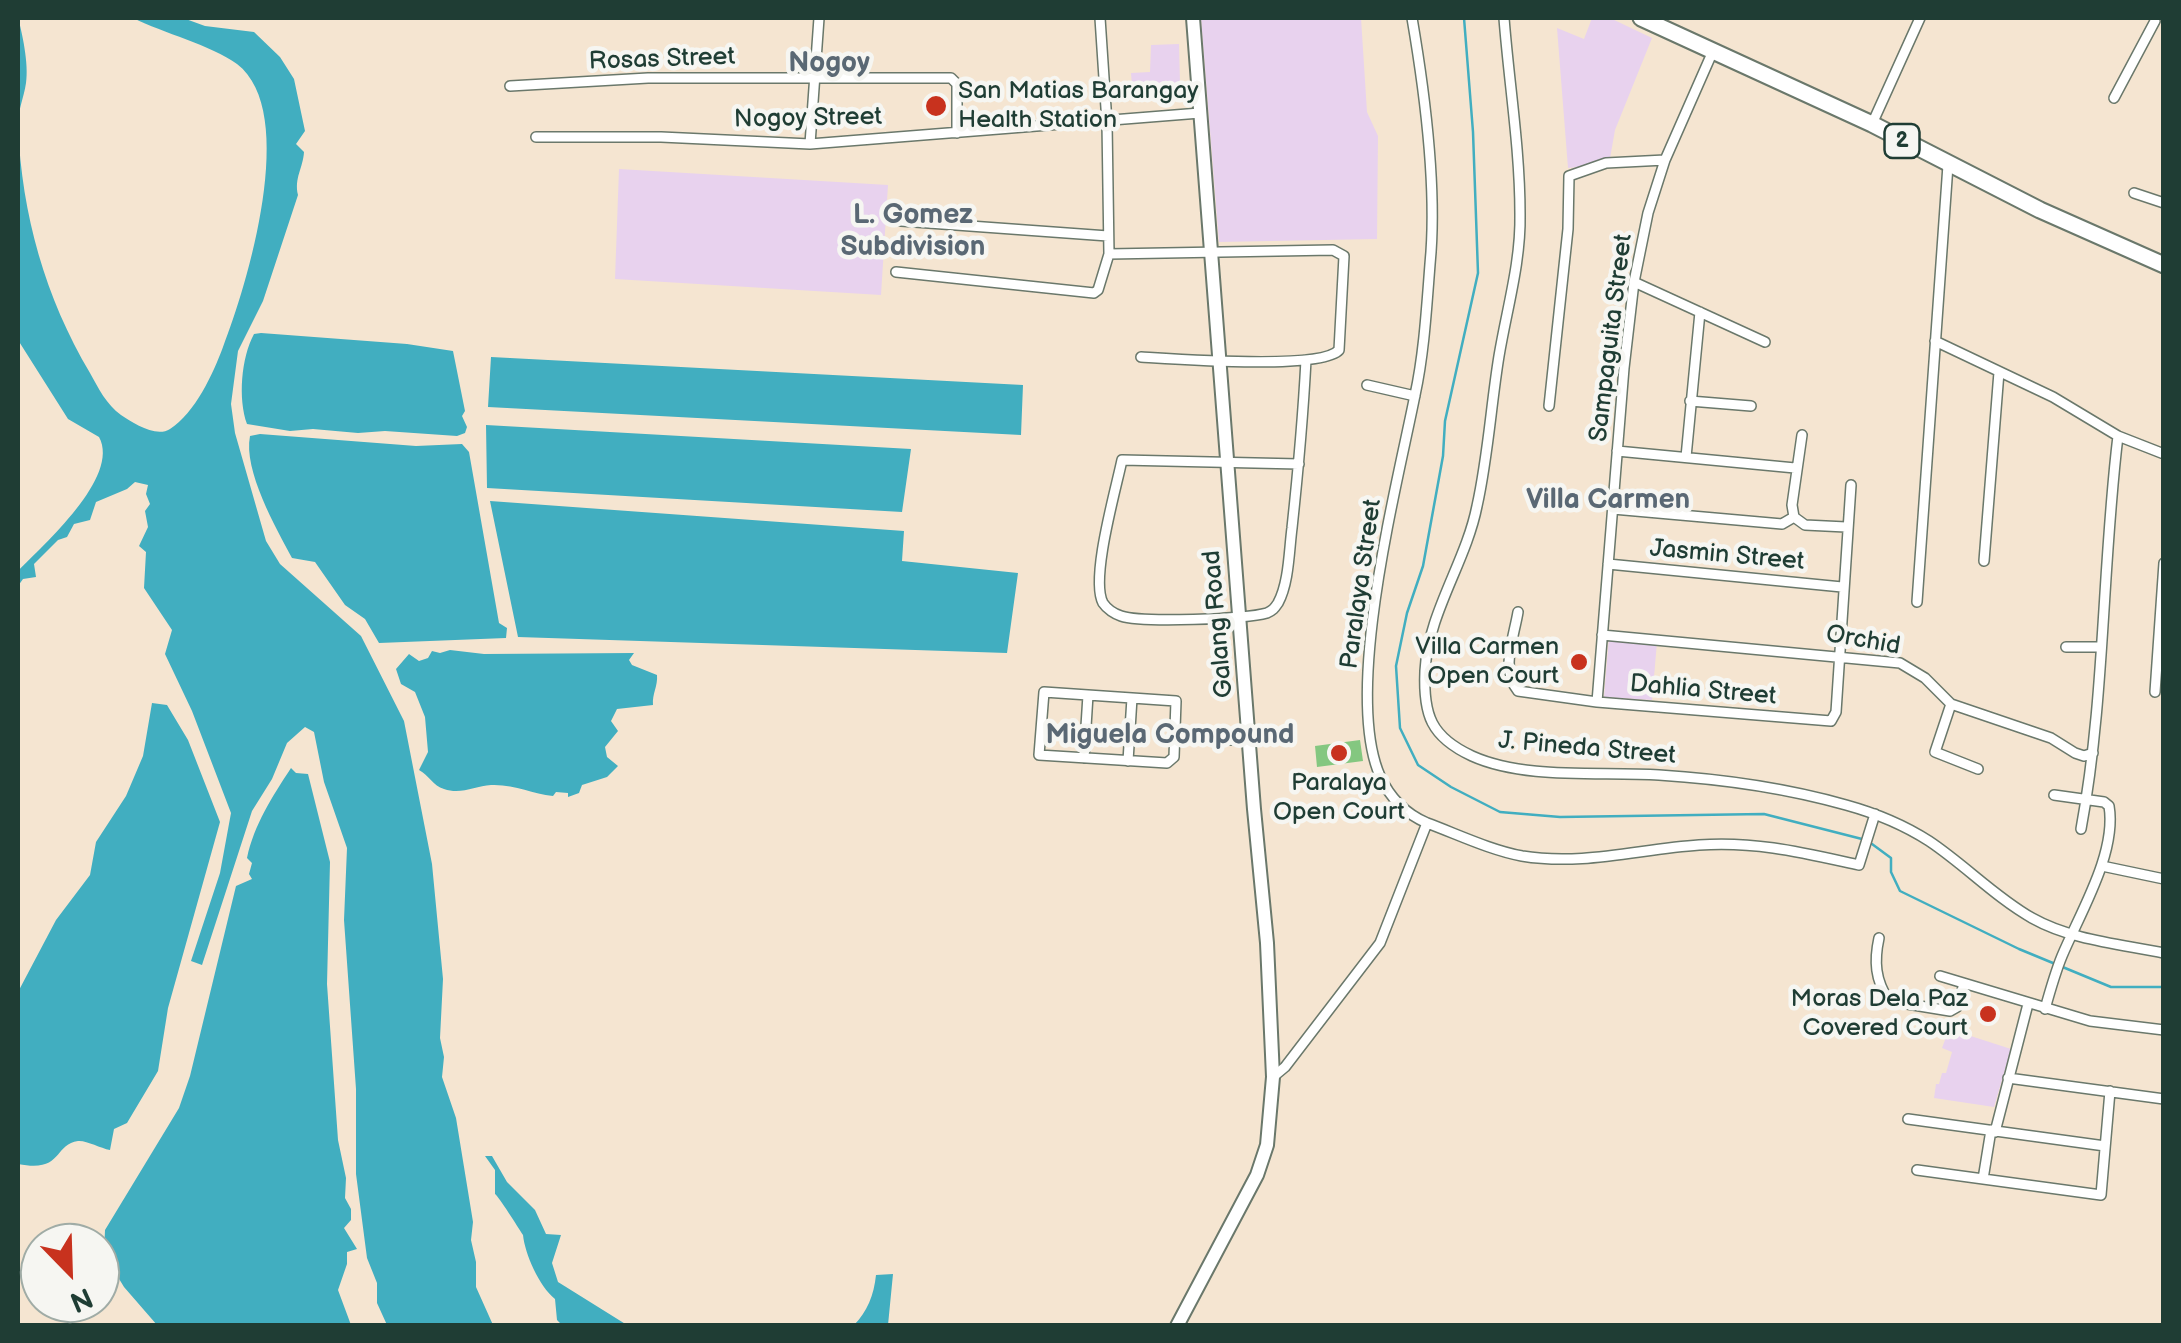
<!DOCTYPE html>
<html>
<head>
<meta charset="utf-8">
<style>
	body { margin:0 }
	#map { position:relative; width:2181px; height:1343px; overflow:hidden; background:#f5e5d1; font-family:"Balsamiq Sans",sans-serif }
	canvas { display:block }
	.frame { position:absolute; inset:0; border:20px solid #1f3d34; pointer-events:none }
	.north { position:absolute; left:20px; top:1223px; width:100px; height:100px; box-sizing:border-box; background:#f6f6f2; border:2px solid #a0aca6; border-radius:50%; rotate:157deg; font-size:28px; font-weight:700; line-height:40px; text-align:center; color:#1f3d34 }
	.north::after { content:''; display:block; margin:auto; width:35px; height:45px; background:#c8321e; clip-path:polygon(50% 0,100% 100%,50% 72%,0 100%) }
</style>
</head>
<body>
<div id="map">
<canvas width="2181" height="1343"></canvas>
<div class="frame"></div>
<div class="north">N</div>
</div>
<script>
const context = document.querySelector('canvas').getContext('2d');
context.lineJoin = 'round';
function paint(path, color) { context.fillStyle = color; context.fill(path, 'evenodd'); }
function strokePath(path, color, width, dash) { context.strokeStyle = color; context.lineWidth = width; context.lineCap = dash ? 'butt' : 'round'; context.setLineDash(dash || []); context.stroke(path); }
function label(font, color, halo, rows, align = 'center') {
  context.font = font + ' "Balsamiq Sans",sans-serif'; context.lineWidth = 9; context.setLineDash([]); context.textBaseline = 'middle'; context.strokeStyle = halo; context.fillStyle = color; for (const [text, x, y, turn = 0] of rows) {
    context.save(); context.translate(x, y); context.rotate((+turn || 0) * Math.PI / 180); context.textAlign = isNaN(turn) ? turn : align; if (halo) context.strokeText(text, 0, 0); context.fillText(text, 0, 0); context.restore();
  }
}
const built = new Path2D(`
	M1201 18H1361L1367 112 1378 136 1377 239 1219 242Z
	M1592 18H1610L1652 38 1615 130 1609 164 1568 168 1557 28 1584 39Z
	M1179 44 1180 83 1166 84 1167 98 1133 99 1131 73 1150 72 1151 45Z
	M619 169 888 185 881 295 615 279Z
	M1609 638 1657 642 1652 700 1604 697Z
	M1949 1029 2011 1049 1994 1107 1934 1098 1936 1084H1939L1942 1073H1946L1952 1052 1942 1048Z`);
const green = new Path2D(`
	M1360 740 1363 761 1317 767 1315 746Z`);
const water = new Path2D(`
	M18 18C22 32 29 64 26 83 24 98 17 112 18 127 22 215 45 297 90 373 99 389 106 404 121 415 133 423 156 438 170 429 195 413 213 374 223 347 247 286 300 112 237 64 211 45 163 33 133 18H183L205 26 254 32 280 57 294 79 305 131 296 144 304 152C303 168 294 178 298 195L263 301 238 351 231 404 235 433 266 541 280 564 361 636 404 721 432 864 443 979 440 1038 444 1057 442 1077 456 1118 473 1222 471 1240 476 1262V1287L493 1325H387L377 1303V1283L367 1258 356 1174V1089L344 920 347 848 324 782 314 732 305 727 287 743 272 779 252 811 202 965 191 961 220 873 231 813 192 711 165 654 172 630 144 588 146 552 139 546 148 527 145 511 150 504 146 494 148 485 135 482 127 489 96 502 90 520 74 524 67 537 58 540 34 564 36 577 23 579 18 586V571C43 545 121 477 99 437L68 419 18 340Z
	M261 333 407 344 453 351 465 411 462 416 467 427 465 433 457 436 385 431 358 433 313 429 290 431 247 424C238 399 241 358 254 334Z
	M491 357 1023 385 1021 435 488 407Z
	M486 425 911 449 902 512 487 488Z
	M260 434 416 446 462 444 469 452 499 623 507 628 506 638 379 643 365 619 345 605 315 562 292 558C276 528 243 470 250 436Z
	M490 501 904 531 902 561 1018 573 1007 653 518 637Z
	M450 650 484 654 634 653 629 660 632 665 657 675C658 686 652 694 653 705L617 709 611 721 618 731 605 747 607 757 618 766 607 777 582 785 579 793 568 797V793L556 792 553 796C532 794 515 784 491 785 475 786 461 795 444 789 433 786 429 775 419 770L428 752 425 717 415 692 401 684 396 669 409 654 419 661 428 658 432 651 440 653Z
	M152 703 167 705 188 740 220 822 168 1008 158 1071 127 1123 114 1129 110 1150C100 1148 86 1140 78 1141 53 1145 63 1173 18 1164V992L56 920 90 875 96 842 126 796 143 756Z
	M291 768 296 773 308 774 330 862 327 984 338 1140 346 1178 345 1198 351 1209V1220L344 1228 357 1249 347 1252V1264L338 1290 351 1325H157L124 1287 104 1254 105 1230 179 1108 190 1076 236 886 252 879 249 874 252 863 247 858C254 825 272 797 291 768Z
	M492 1156 507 1182 535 1210 546 1234 561 1235 552 1263 558 1282 627 1325H562L557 1320 555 1299C539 1286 525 1254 523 1235 518 1227 499 1197 495 1194V1170L485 1156Z
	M893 1274 888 1325H854C867 1312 874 1295 876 1275Z`);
const stream = new Path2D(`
	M1464 18 1473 132 1478 273 1445 421 1443 456 1423 566 1407 613 1396 666 1400 728 1418 765 1451 787 1500 812 1560 817 1764 814 1862 839
	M1872 844 1891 858V872L1900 891 2019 949 2111 987H2164`);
const street = new Path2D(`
	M1412 18C1424 88 1436 180 1431 252 1427 299 1425 349 1415 395 1397 486 1343 692 1380 776 1390 798 1406 814 1427 823 1457 834 1490 850 1522 856 1583 866 1639 849 1699 845 1757 841 1804 853 1859 865L1875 814
	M1504 18C1509 83 1520 148 1520 214 1521 262 1507 308 1499 356 1491 405 1488 457 1477 506 1466 562 1428 613 1425 671 1423 715 1431 737 1472 756 1525 780 1602 771 1659 775 1722 779 1786 788 1846 805 1875 813 1904 825 1929 841 1965 865 1995 897 2032 918 2071 940 2120 944 2164 953
	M510 86 648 78H951L957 84V133
	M2114 98 2155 21
	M1872 124 1920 18
	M536 137H661L810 144 1200 113
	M810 144 819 18
	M2134 193 2164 203
	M901 221 1108 236
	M1109 254 1333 250 1344 256 1339 350C1322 370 1174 359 1141 357
	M896 272 1094 293 1098 290 1109 254 1107 123 1100 18
	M1634 282 1765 342
	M1935 341 2053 397 2118 436 2164 454
	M1367 385 1415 396
	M1690 401 1751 406
	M1549 406 1568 229 1569 176 1606 163 1665 160
	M1802 435 1792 505 1794 517 1805 525 1846 527
	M1617 451 1795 468
	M1686 457 1700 312
	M1299 464 1122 460C1116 489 1090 579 1103 603 1107 609 1115 614 1121 616 1141 623 1246 619 1267 613 1273 610 1274 609 1278 603 1289 583 1289 551 1292 528 1298 472 1303 417 1306 360
	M1613 509 1782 524 1794 517
	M1984 561 1999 372
	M1608 564 1842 587
	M1917 602 1948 165
	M1518 612C1514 637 1500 670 1518 691L1597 702 1831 721 1836 712 1851 485
	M1602 635 1900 663 1925 678 1951 704 2051 738 2075 753 2084 756 2093 753
	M2066 647H2101
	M1044 692 1176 701 1174 757 1167 763 1039 755Z
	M2155 692 2164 563
	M1597 702 1624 368 1634 282 1648 213 1665 160 1713 51
	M1951 704 1935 752 1978 769
	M1176 737 1251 741
	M1084 758 1088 695
	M1128 761 1132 698
	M2081 829C2105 700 2102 567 2118 436
	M2102 866 2164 879
	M1879 938C1874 961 1875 980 1889 1001L1950 1011 1957 1007 1964 984
	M1940 976 2090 1021 2164 1030
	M2045 1009C2050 991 2055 973 2062 956 2080 913 2117 853 2109 806L2104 802 2054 795
	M1273 1077 1285 1067 1380 943 1427 823
	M2008 1078 2164 1099
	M1908 1119 2105 1146
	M1995 1132 2028 1004
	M1917 1170 2101 1195 2110 1091
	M1983 1179 1991 1130`);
const secondary = new Path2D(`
	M1177 1326 1257 1175 1267 1145 1273 1077 1267 943 1254 809 1193 18`);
const highway = new Path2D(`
	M1641 18 1872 124 2040 210 2164 265`);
const markers = [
	[936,106,12,"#c8321e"],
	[1579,662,10,"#c8321e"],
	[1339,753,10,"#c8321e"],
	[1988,1014,10,"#c8321e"]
];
const shields = [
	[1902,141,35]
];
const shieldNames = [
	["2",1902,141]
];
const streetNames = [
	["Rosas Street",662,60,-2],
	["Nogoy Street",808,119,-1],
	["Sampaguita Street",1612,338,-83],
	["Jasmin Street",1727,556,5],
	["Paralaya Street",1362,584,-82],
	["Galang Road",1219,624,-95],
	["Orchid",1863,641,10],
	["Dahlia Street",1703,691,5],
	["J. Pineda Street",1587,749,5]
];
const poiNames = [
	["San Matias Barangay",958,92,"left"],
	["Health Station",958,121,"left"],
	["Villa Carmen",1559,648],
	["Open Court",1559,677],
	["Paralaya",1339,784,"center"],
	["Open Court",1339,813,"center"],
	["Moras Dela Paz",1968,1000],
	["Covered Court",1968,1029]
];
const neighbourhoodNames = [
	["Nogoy",829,64],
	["L. Gomez",913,216],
	["Subdivision",913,248],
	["Villa Carmen",1608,501],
	["Miguela Compound",1170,736]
];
paint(built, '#e8d2ee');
paint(green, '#84c780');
paint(water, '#41aec0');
strokePath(stream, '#41aec0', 2.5);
strokePath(street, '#6a786b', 12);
strokePath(secondary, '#6a786b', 16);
strokePath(highway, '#6a786b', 19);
strokePath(street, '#fff', 9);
strokePath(secondary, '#fff', 12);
strokePath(highway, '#fff', 15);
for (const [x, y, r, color] of markers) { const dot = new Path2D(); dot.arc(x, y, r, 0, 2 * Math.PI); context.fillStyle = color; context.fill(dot); strokePath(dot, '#f6f6f2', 4); }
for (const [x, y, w] of shields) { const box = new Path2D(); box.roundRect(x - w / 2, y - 17, w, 34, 8); context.fillStyle = '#f6f6f2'; context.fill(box); strokePath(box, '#1f3d34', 2.5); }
label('bold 22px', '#1f3d34', null, shieldNames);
label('25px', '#1f3d34', '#f6f6f2', streetNames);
label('25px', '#1f3d34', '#f6f6f2', poiNames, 'right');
label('bold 28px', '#5a6874', '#f6f6f2', neighbourhoodNames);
</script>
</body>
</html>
